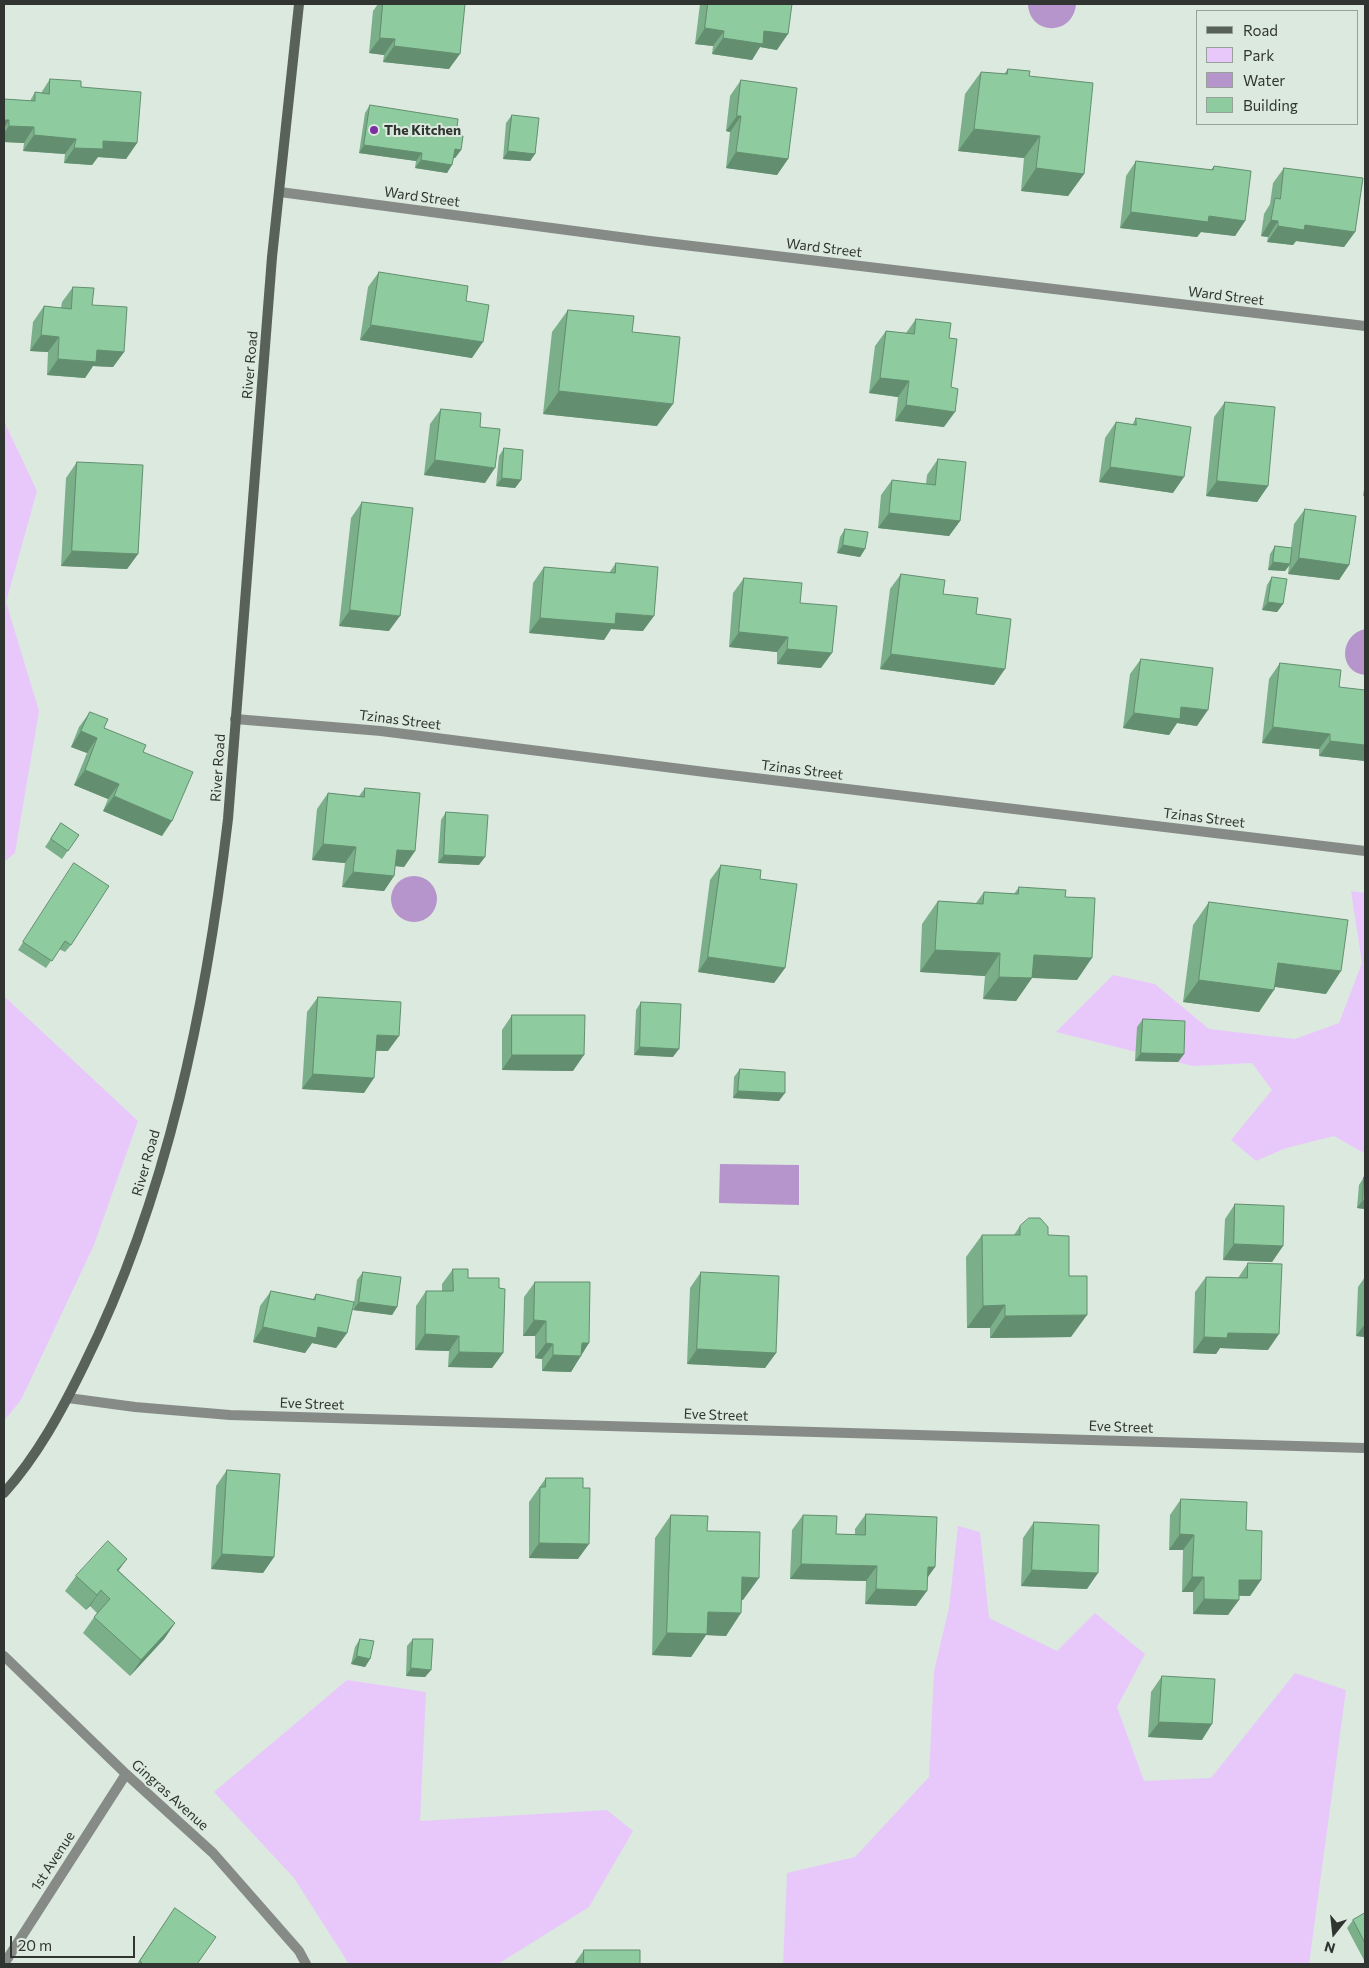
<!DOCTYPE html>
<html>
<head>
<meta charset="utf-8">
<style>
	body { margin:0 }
	#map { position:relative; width:1369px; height:1968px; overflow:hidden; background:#dce9df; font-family:Commissioner,sans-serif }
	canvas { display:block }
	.frame { position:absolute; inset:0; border:5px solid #303531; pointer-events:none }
	.legend { position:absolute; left:1196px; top:10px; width:162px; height:115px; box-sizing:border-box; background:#dce9df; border:1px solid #97a199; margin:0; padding:6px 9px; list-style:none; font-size:15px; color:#303531 }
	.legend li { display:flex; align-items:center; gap:10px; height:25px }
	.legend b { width:25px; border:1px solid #97a199 }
	.north { position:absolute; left:1309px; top:1908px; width:50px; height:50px; -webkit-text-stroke:4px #dce9df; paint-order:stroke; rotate:196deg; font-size:14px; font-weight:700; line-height:20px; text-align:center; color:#303531 }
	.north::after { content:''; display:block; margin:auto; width:18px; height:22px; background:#303531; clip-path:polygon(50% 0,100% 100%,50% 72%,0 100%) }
	.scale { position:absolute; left:10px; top:1936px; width:125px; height:22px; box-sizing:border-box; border:2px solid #303531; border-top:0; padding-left:6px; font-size:15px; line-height:18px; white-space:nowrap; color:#303531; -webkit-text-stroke:4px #dce9df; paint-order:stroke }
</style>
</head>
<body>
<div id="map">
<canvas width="1369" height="1968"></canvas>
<div class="frame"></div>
<ul class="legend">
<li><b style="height:6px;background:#59615b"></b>Road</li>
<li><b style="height:14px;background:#e8c8fb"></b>Park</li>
<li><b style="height:14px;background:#b694cc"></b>Water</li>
<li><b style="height:14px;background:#8ecb9f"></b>Building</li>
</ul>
<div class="north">N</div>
<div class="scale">20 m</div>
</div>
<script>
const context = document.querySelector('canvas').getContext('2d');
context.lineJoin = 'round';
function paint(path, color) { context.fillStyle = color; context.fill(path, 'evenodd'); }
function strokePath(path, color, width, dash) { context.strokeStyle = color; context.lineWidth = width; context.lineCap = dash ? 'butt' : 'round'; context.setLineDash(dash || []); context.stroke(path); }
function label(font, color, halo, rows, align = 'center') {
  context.font = font + ' Commissioner,sans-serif'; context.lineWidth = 4; context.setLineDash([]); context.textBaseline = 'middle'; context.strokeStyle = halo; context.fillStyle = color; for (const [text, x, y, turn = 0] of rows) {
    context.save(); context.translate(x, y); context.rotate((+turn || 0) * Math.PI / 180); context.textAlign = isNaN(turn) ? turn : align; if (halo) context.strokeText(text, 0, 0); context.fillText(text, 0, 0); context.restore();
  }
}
const green = new Path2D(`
	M4 421 37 491 6 602 39 711 15 853 4 862Z
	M1351 891 1365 893 1364 1153 1334 1136 1286 1148 1256 1161 1231 1140 1272 1090 1252 1063 1193 1066 1056 1032 1113 975 1155 984 1209 1029 1295 1039 1339 1023 1362 963Z
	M4 996 138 1121 94 1245 21 1400 4 1421Z
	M958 1526 980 1532 989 1618 1057 1651 1095 1613 1145 1654 1117 1707 1144 1781 1211 1778 1295 1673 1346 1690 1309 1964H783L787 1873 855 1857 929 1777 934 1671 949 1608Z
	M347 1680 426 1692 420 1821 607 1810 633 1831 589 1907 498 1964H349L294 1878 214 1792Z`);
const water = new Path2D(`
	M1028 4H1076V5C1072 37 1029 35 1028 4Z
	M1365 629V675C1338 672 1339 635 1365 629Z
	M391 899a23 23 0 1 1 46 0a23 23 0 1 1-46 0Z
	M720 1164 799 1165V1205L719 1203Z`);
const street = new Path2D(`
	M280 192 650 241 1365 326
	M235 719 381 731 705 772 1365 851
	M68 1398 135 1407 230 1415 1365 1448
	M4 1656 126 1774 213 1853 299 1951 306 1964
	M4 1964 126 1774`);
const secondary = new Path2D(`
	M4 1493C38 1455 62 1410 84 1365 168 1196 206 1006 228 819L272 257 299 4`);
const wall = new Path2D(`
	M378 4H465L449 69 383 62 384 55 369 53 373 11Z
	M700 4H792L777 50 760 47 752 60 712 54 713 46 695 44Z
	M1008 69 1029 76 1084 174 1068 196 1021 191 1024 158 958 151 965 94 981 72 1004 74Z
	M50 79 81 87 137 143 126 159 98 157 92 165 64 163 65 154 23 151 24 143 4 142V99L30 101 35 92 41 93Z
	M741 80 788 159 777 175 726 168 730 132 726 131 730 96Z
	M370 105 456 135 461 150 455 158H454L447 173 415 168 416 161 359 153 365 113Z
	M512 115 535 154 530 161 503 159 506 123Z
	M1136 161 1211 170 1214 166 1245 221 1235 236 1201 232 1197 237 1120 228 1126 176Z
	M1284 168 1355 232 1344 247 1296 241 1293 245 1267 242 1268 237 1261 236 1264 214 1270 204 1273 183Z
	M379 272 466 301 472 358 360 340 368 287Z
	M73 287 92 305 124 352 113 367 93 366 85 378 47 375 48 352 30 351 33 322 44 306 61 308 62 302Z
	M568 310 632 332 657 426 543 414 552 332Z
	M916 319 949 338 944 427 895 421 898 397 869 393 875 346 886 331 906 333Z
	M1225 402 1268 486 1257 502 1206 496 1214 417Z
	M441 409 480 427 485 483 424 475 430 424Z
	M1136 418 1173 493 1099 482 1105 438 1116 422 1132 425Z
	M504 448 521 480 515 488 496 486 499 456Z
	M938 459 960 521 949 536 878 528 881 495 892 480 926 484 927 475Z
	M77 462 138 554 127 569 61 566 66 478Z
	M1365 483V496H1363Z
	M362 502 389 631 339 626 351 518Z
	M1305 509 1349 565 1339 580 1288 574 1289 566 1285 571 1268 570 1270 554 1275 546 1291 548 1294 524Z
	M845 529 865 549 860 557 837 553 840 537Z
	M616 563 643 631 611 629 604 640 529 633 533 583 544 567 609 573Z
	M901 574 943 594 976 614 994 685 880 669 890 589Z
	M1272 577 1283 604 1277 612 1262 610 1267 585Z
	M744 578 800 603 821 668 777 664V652L729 647 733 593Z
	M1141 659 1197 726 1177 723 1169 735 1123 728 1130 674Z
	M1280 663 1339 687 1365 761 1319 756V749L1262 743 1269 679Z
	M90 712 104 728 143 752 162 836 103 811 108 799 74 785 87 753 71 747 79 727Z
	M365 788 415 851 404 867 395 866 394 876 384 891 342 887 345 863 312 860 317 809 328 793 359 796Z
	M446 812 479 865 438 863 441 820Z
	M61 823 79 835 62 859 45 847Z
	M721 865 760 879 785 968 774 983 698 972 710 880Z
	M69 871 71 945 65 952 59 949 46 968 18 950Z
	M1019 887 1065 897 1077 980 1032 978 1016 1001 983 999 985 976 920 972 922 924 938 901 976 903 984 892 1014 894Z
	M1209 902 1326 994 1275 987 1259 1012 1183 1002 1193 925Z
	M318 997 388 1051H376L364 1093 302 1089 307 1012Z
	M641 1002 673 1057 634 1055 636 1010Z
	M512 1015 573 1071 502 1070V1030Z
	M1143 1019 1184 1054 1178 1062 1135 1061 1137 1027Z
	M740 1069 779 1101 733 1098 734 1077Z
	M1364 1177H1365V1209L1357 1208 1359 1185Z
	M1235 1204 1283 1246 1272 1262 1223 1260 1225 1219Z
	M1020 1226 1048 1235 1069 1276 1071 1337 990 1338V1328H967L966 1257 982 1235H1014Z
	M1248 1263 1268 1350 1220 1348 1216 1354 1193 1353 1195 1292 1206 1277 1238 1278Z
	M453 1269 468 1278 499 1288 503 1353 492 1368 448 1367 449 1351 415 1350 416 1306 426 1291H442V1284Z
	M363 1272 397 1307 392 1315 353 1310 357 1280Z
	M701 1272 776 1353 765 1368 687 1364 690 1288Z
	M1365 1277V1337L1356 1336 1358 1287Z
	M535 1282 581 1354 571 1372 542 1371V1359L535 1358V1336H523L524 1297Z
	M271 1291 313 1299 316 1294 347 1333 336 1348 312 1343 305 1353 253 1342 260 1306Z
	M227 1470 274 1557 263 1573 211 1569 216 1486Z
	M546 1478 583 1488 578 1559 529 1558V1502Z
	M1181 1499 1246 1530 1261 1580 1250 1596H1239L1228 1615 1193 1614V1592H1182L1183 1550H1169L1170 1515Z
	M866 1514 935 1567 928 1577 916 1606 865 1604 866 1581 790 1579 792 1530 803 1515 836 1534H855V1529Z
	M671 1515 707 1531 743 1600H742L726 1636 706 1635 691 1657 652 1655 655 1538Z
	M1034 1522 1087 1589 1021 1586 1023 1538Z
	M119 1571 175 1623 164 1639 130 1676 83 1633 97 1613 90 1606 86 1610 65 1591 76 1576Z
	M360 1639 370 1659 365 1667 351 1664 355 1647Z
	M413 1639 431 1670 425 1677 406 1676 407 1646Z
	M1162 1676 1202 1740 1148 1737 1151 1692Z
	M175 1908 197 1964H137Z
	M1365 1913V1962L1347 1928 1353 1920Z
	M584 1950 640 1964H574Z`);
const shadedWall = new Path2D(`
	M705 28 724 31 713 46 695 44Z
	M764 31 788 34 777 50 760 47 752 60 712 54 723 38Z
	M380 38 395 39 384 55 369 53Z
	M394 46 460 54 449 69 383 62Z
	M737 116H741L730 132 726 131Z
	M4 120H9L4 128Z
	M9 126 34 127 24 143 4 142V133Z
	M974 129 1040 136 1024 158 958 151Z
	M34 135 76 139 65 154 23 151Z
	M103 141 137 143 126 159 98 157 92 165 64 163 74 148Z
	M364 145 422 153 416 161 359 153Z
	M455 149 461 150 455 158 449 157Z
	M508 151 535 154 530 161 503 159Z
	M736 152 788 159 777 175 726 168Z
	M421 160 452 165 447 173 415 168Z
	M1036 168 1084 174 1068 196 1021 191Z
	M1131 212 1209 216 1245 221 1235 236 1201 232 1197 237 1120 228Z
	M1271 220 1278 221 1268 237 1261 236Z
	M1305 225 1355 232 1344 247 1296 241 1293 245 1267 242 1278 226Z
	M371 325 483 342 472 358 360 340Z
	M41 335 59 337 48 352 30 351Z
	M97 350 124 352 113 367 93 366 85 378 47 375 58 359Z
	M880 378 909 381 898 397 869 393Z
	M559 391 673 404 657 426 543 414Z
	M906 405 955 412 944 427 895 421Z
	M435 460 495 468 485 483 424 475Z
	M1110 467 1184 477 1173 493 1099 482Z
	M502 478 521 480 515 488 496 486Z
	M1217 481 1268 486 1257 502 1206 496Z
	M889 513 960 521 949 536 878 528Z
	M843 545 865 549 860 557 837 553Z
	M72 551 138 554 127 569 61 566Z
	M1299 558 1349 565 1339 580 1288 574Z
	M1273 562 1290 564 1285 571 1268 570Z
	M1268 602 1283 604 1277 612 1262 610Z
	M350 610 400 616 389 631 339 626Z
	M616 613 654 616 643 631 611 629 604 640 529 633 540 618Z
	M739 632 788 637 777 652 729 647Z
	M787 649 832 653 821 668 777 664Z
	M891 654 1005 669 994 685 880 669Z
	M1181 707 1208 710 1197 726 1177 723 1169 735 1123 728 1134 713Z
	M1273 727 1330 734 1319 749 1262 743Z
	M81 731 97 738 87 753 71 747Z
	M1330 741 1365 745V761L1319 756Z
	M85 770 119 784 108 799 74 785Z
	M114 796 172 821 162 836 103 811Z
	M323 844 356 847 345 863 312 860Z
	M397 850 415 851 404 867 386 865Z
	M444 855 485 857 479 865 438 863Z
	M353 872 394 876 384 891 342 887Z
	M935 950 1000 953 985 976 920 972Z
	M1034 955 1092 958 1077 980 1018 977Z
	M708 957 785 968 774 983 698 972Z
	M1278 963 1341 971 1326 994 1262 985Z
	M999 977 1032 978 1016 1001 983 999Z
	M1199 980 1274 990 1259 1012 1183 1002Z
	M377 1035 399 1036 388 1051 366 1050Z
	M640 1047 679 1049 673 1057 634 1055Z
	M1141 1053 1184 1054 1178 1062 1135 1061Z
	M512 1055H584L573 1071 502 1070Z
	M313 1074 374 1078 364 1093 302 1089Z
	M738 1091 785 1093 779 1101 733 1098Z
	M1363 1200 1365 1201V1209L1357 1208Z
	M1234 1244 1283 1246 1272 1262 1223 1260Z
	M359 1302 397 1307 392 1315 353 1310Z
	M1005 1305 990 1328H967L983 1306Z
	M1087 1315 1071 1337 990 1338 1005 1316Z
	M534 1320 546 1321 535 1336H523Z
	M1365 1324V1337L1356 1336Z
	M263 1327H318L347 1333 336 1348 312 1343 305 1353 253 1342Z
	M1228 1333 1279 1334 1268 1350 1220 1348 1216 1354 1193 1353 1204 1337Z
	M425 1334 459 1336 449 1351 415 1350Z
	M546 1343 553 1344 542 1359 535 1358Z
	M582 1343H589L571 1372 542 1371 553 1355Z
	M697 1349 776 1353 765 1368 687 1364Z
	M459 1352 503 1353 492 1368 448 1367Z
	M1180 1534 1194 1535 1183 1550H1169Z
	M539 1543 589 1544 578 1559 529 1558Z
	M222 1554 274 1557 263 1573 211 1569Z
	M127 1559 116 1574 117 1570Z
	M801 1564 877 1566 866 1581 790 1579Z
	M928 1567H935L924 1582Z
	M1032 1570 1098 1573 1087 1589 1021 1586Z
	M742 1577 759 1578 743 1600H726Z
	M1192 1577H1204L1193 1592H1182Z
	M1239 1580H1261L1250 1596 1228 1595Z
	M876 1589 927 1591 916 1606 865 1604Z
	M101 1590 90 1606 86 1610 97 1595Z
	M1204 1599 1239 1600 1228 1615 1193 1614Z
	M708 1612 741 1613 726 1636 706 1635 691 1657 652 1655 667 1633Z
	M175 1623 164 1639 130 1676 141 1660Z
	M357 1656 370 1659 365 1667 351 1664Z
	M411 1668 431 1670 425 1677 406 1676Z
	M1159 1722 1212 1724 1202 1740 1148 1737Z`);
const building = new Path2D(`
	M383 4H465L460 54 394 46 395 39 380 38Z
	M708 4H792L788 34 764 31 763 44 723 38 724 31 705 28Z
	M1008 69 1030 71 1029 76 1093 83 1084 174 1036 168 1040 136 974 129 981 72 1007 74Z
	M50 79 81 81V87L141 92 137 143 103 141V149L74 148 76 139 34 135V127L9 126V120H4V99L35 101V92L49 94Z
	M741 80 797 88 788 159 736 152 741 116H737Z
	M370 105 458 119 456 135 463 136 461 150 455 149 452 165 421 160 422 153 364 145Z
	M512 115 539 118 535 154 508 151Z
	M1136 161 1213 170 1214 166 1251 171 1245 221 1209 216 1208 222 1131 212Z
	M1284 168 1363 178 1355 232 1305 225 1304 230 1278 226V221L1271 220 1275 198 1280 199Z
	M379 272 468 286 466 301 489 305 483 342 371 325Z
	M73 287 94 288 92 305 127 307 124 352 97 350 96 362 58 359 59 337 41 335 44 306 71 309Z
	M568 310 634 316 632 332 680 337 673 404 559 391Z
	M916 319 951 323 949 338 957 339 951 387 958 389 955 412 906 405 909 381 880 378 886 331 914 334Z
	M1225 402 1275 407 1268 486 1217 481Z
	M441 409 481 413 480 427 500 429 495 468 435 460Z
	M1136 418 1191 427 1184 477 1110 467 1116 422 1136 425Z
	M504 448 523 450 521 480 502 478Z
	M938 459 966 462 960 521 889 513 892 480 935 485Z
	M77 462 143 465 138 554 72 551Z
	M362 502 413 508 400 616 350 610Z
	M1305 509 1356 516 1349 565 1299 558Z
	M845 529 868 532 865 549 843 545Z
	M1275 546 1292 548 1290 564 1273 562Z
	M616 563 658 567 654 616 616 613 615 624 540 618 544 567 615 573Z
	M901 574 945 580 943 594 978 598 976 614 1011 619 1005 669 891 654Z
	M1272 577 1287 579 1283 604 1268 602Z
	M744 578 802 583 800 603 837 606 832 653 787 649 788 637 739 632Z
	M1141 659 1213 668 1208 710 1181 707 1180 719 1134 713Z
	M1280 663 1341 670 1339 687 1365 690V745L1330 741V734L1273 727Z
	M90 712 108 719 104 728 146 745 143 752 193 772 172 821 114 796 119 784 85 770 97 738 81 731Z
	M365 788 420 793 415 851 397 850 394 876 353 872 356 847 323 844 328 793 364 797Z
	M446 812 488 815 485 857 444 855Z
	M61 823 79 835 68 851 51 839Z
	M74 863 109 886 71 945 65 941 52 961 23 942Z
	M721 865 761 870 760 879 797 884 785 968 708 957Z
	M1019 887 1066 890 1065 897 1095 898 1092 958 1034 955 1032 978 999 977 1000 953 935 950 938 901 983 904 984 892 1018 894Z
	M1209 902 1348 920 1341 971 1278 963 1274 990 1199 980Z
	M318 997 401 1002 399 1036 377 1035 374 1078 313 1074Z
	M641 1002 681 1004 679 1049 640 1047Z
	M512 1015H585L584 1055H512Z
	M1143 1019 1185 1021 1184 1054 1141 1053Z
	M740 1069 785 1072V1093L738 1091Z
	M1364 1177H1365V1201L1363 1200Z
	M1235 1204 1284 1206 1283 1246 1234 1244Z
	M1029 1218H1040L1048 1227V1235L1069 1236V1276H1087V1315L1005 1316V1305L983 1306 982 1235H1020V1226Z
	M1248 1263 1282 1264 1279 1334 1228 1333 1227 1338 1204 1337 1206 1277 1247 1278Z
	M453 1269H468V1278H499V1288L505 1289 503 1353 459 1352V1336L425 1334 426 1291H453Z
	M363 1272 401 1277 397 1307 359 1302Z
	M701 1272 779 1276 776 1353 697 1349Z
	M535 1282H590L589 1343H582L581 1356 553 1355V1344L546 1343V1321L534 1320Z
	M271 1291 315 1300 316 1294 354 1302 347 1333 318 1327 316 1338 263 1327Z
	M227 1470 280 1474 274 1557 222 1554Z
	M546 1478H583V1488H590L589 1544 539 1543 540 1487H545Z
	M1181 1499 1247 1502 1246 1530 1262 1531 1261 1580H1239V1600L1204 1599V1577H1192L1194 1535 1180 1534Z
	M866 1514 937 1517 935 1567H928L927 1591 876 1589 877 1566 801 1564 803 1515 837 1516 836 1534 865 1535Z
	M671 1515 708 1516 707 1531 760 1532 759 1578 742 1577 741 1613 708 1612 707 1634 667 1633Z
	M1034 1522 1099 1525 1098 1573 1032 1570Z
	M108 1541 127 1559 117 1570 175 1623 141 1660 94 1617 110 1599 101 1590 97 1595 76 1576Z
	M360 1639 374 1641 370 1659 357 1656Z
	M413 1639H433L431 1670 411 1668Z
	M1162 1676 1215 1679 1212 1724 1159 1722Z
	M175 1908 216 1937 197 1964H143L140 1961Z
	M1365 1913V1943L1353 1920Z
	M584 1950H640V1964H584Z`);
const markers = [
	[374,130,5,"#7b2fa1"]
];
const poiNames = [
	["The Kitchen",384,130]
];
const streetNames = [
	["Ward Street",422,197,8],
	["Ward Street",824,248,7],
	["Ward Street",1226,296,7],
	["River Road",250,365,-85],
	["Tzinas Street",400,720,7],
	["River Road",218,768,-86],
	["Tzinas Street",802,770,7],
	["Tzinas Street",1204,818,7],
	["River Road",146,1163,-74],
	["Eve Street",312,1404,2],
	["Eve Street",716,1415,2],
	["Eve Street",1121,1427,2],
	["Gingras Avenue",170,1795,42],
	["1st Avenue",53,1861,-57]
];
paint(green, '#e8c8fb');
paint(water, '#b694cc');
strokePath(street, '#868b87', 10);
strokePath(secondary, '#59615b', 10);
paint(wall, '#7aaf89');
paint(shadedWall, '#638e6f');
paint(building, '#8ecb9f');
strokePath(building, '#638e6f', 1);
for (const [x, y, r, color] of markers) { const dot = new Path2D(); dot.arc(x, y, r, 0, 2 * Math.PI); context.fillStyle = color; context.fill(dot); strokePath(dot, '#dce9df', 2); }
label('bold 14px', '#303531', '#dce9df', poiNames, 'left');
label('14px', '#303531', '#dce9df', streetNames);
</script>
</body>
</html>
